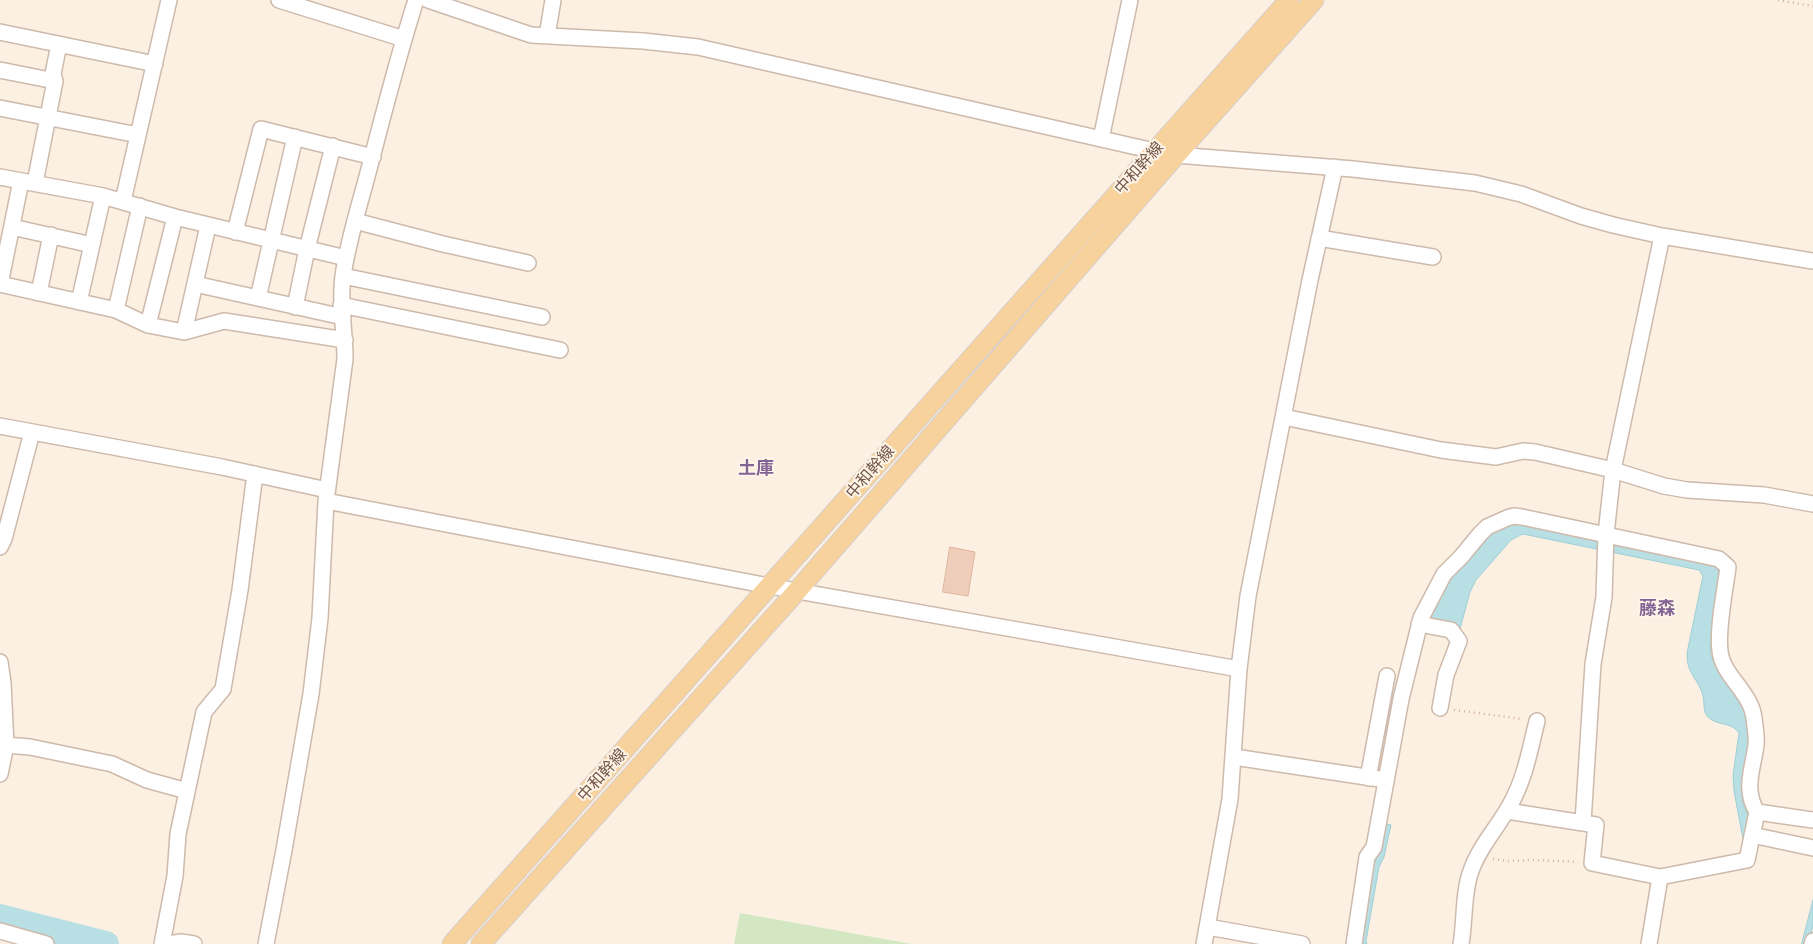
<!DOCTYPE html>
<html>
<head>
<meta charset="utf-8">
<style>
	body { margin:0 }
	canvas { display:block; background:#fbf0e2 }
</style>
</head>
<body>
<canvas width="1813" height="944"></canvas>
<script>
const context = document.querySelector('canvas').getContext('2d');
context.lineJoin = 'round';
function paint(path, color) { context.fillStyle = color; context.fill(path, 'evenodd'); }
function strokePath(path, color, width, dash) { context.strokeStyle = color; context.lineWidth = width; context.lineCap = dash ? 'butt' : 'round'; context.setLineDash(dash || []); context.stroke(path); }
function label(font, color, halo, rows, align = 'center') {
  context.font = font + ' Lato,"Noto Sans JP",sans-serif'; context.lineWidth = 4; context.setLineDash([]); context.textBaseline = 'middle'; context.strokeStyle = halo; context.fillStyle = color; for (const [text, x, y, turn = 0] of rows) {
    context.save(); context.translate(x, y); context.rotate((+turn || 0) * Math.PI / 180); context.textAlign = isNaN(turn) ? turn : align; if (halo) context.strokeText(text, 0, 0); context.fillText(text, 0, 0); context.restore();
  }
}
const green = new Path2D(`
	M740 913 912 944H734Z`);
const water = new Path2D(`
	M1516 522 1714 564 1719 572 1710 653 1721 677 1731 686 1740 699 1746 714 1750 745 1742 787 1743 804 1750 820 1747 840 1743 839 1734 791 1733 775 1739 733C1732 722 1719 726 1709 718 1702 712 1705 703 1703 696 1699 679 1686 674 1687 653L1703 576 1699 570 1523 534 1511 540 1476 580 1470 592 1460 629 1434 624 1429 620 1443 592 1447 575 1485 534Z
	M1383 823 1391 825 1384 857 1379 867 1366 941 1367 944H1358L1371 860Z
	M1813 900V924L1809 944H1802Z`);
const river = new Path2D(`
	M0 917 106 944`);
const building = new Path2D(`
	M950 547 975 552 968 596 943 592Z`);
const path = new Path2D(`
	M1778 0 1813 6
	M1454 710 1523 719
	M1493 859 1508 861 1535 860 1578 862`);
const minor = new Path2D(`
	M279 0 404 39
	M428 0 531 35 643 41 698 47 1154 151 1176 155 1353 169 1475 183 1521 194 1581 216 1613 225 1662 236 1813 261
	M0 32 155 64
	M547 36 553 0
	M0 70 55 81
	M0 108 138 135
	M1101 139 1130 0
	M0 177 103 196 175 217 346 258
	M21 181 0 284 116 310 148 325 184 332 224 321 345 340
	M35 183 55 81 53 74 59 44
	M123 201 169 0
	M355 221 443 244 528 263
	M12 227 92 245
	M235 232 261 129 373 157
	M1319 238 1433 257
	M343 276 542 317
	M195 284 343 317
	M39 293 51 235
	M258 298 295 137
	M79 302 103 196
	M341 305 560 350
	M295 307 307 249 333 146
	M116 310 140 206
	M148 325 175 217
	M184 332 208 226
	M1284 417 1441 450 1496 457 1523 451 1535 452 1613 470 1664 486 1687 490 1764 495 1813 504
	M0 426 222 467 327 490
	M326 501 769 586 1239 669
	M0 547 4 539 32 432
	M1419 624 1451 630 1459 641 1446 675 1440 708
	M0 662 3 683 6 745 0 774
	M6 745 30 747 112 764 147 780 187 791
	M1234 757 1386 780
	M1368 778 1387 676
	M1757 812 1813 820
	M1583 822 1593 664 1604 597 1606 534 1613 470 1662 236
	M1752 835 1813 848
	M1208 927 1302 944
	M0 931 46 944
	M162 944 175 876 178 834 204 712 223 689 240 590 255 474
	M169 944 181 942 194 944
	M266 944 284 850 311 694 320 618 326 501 345 359C345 331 339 303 343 276 348 240 360 204 369 169 384 112 398 56 416 0
	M1204 944 1230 799 1239 669 1248 596 1310 280 1335 167
	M1354 944 1367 857 1374 847 1401 699 1421 618 1444 574 1461 557 1480 534 1487 527 1507 518 1514 516 1522 517 1719 559 1728 567C1725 591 1717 629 1720 651 1722 675 1751 692 1754 718 1755 727 1757 737 1756 745 1753 769 1743 789 1757 812L1747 860 1660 877 1592 863 1596 825 1507 811
	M1461 944C1465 922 1463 891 1471 871 1479 847 1498 827 1510 805 1525 779 1530 749 1537 721
	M1649 944 1660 877
	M1812 944 1813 941`);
const major = new Path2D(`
	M452 944 1289 0
	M481 944 797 591 1176 155 1314 0`);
const streetNames = [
	["中和幹線",1139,168,-48],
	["中和幹線",870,472,-49],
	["中和幹線",602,775,-48]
];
const neighbourhoodNames = [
	["土庫",756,468],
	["藤森",1657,608]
];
paint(green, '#d3e8c2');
paint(water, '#b8dfe4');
strokePath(water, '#9ecfd5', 1);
strokePath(river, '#b8dfe4', 26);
paint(building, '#efcdbb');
strokePath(building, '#e1b39c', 1);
strokePath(minor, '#cebaac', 18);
strokePath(major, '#d8d0cc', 21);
strokePath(path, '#d4b19f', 2.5, [1, 4]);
strokePath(minor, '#fff', 15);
strokePath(major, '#f8d29d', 19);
label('16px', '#72564a', '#fef5e8', streetNames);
label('bold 18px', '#836595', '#fef5e8', neighbourhoodNames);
</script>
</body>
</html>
